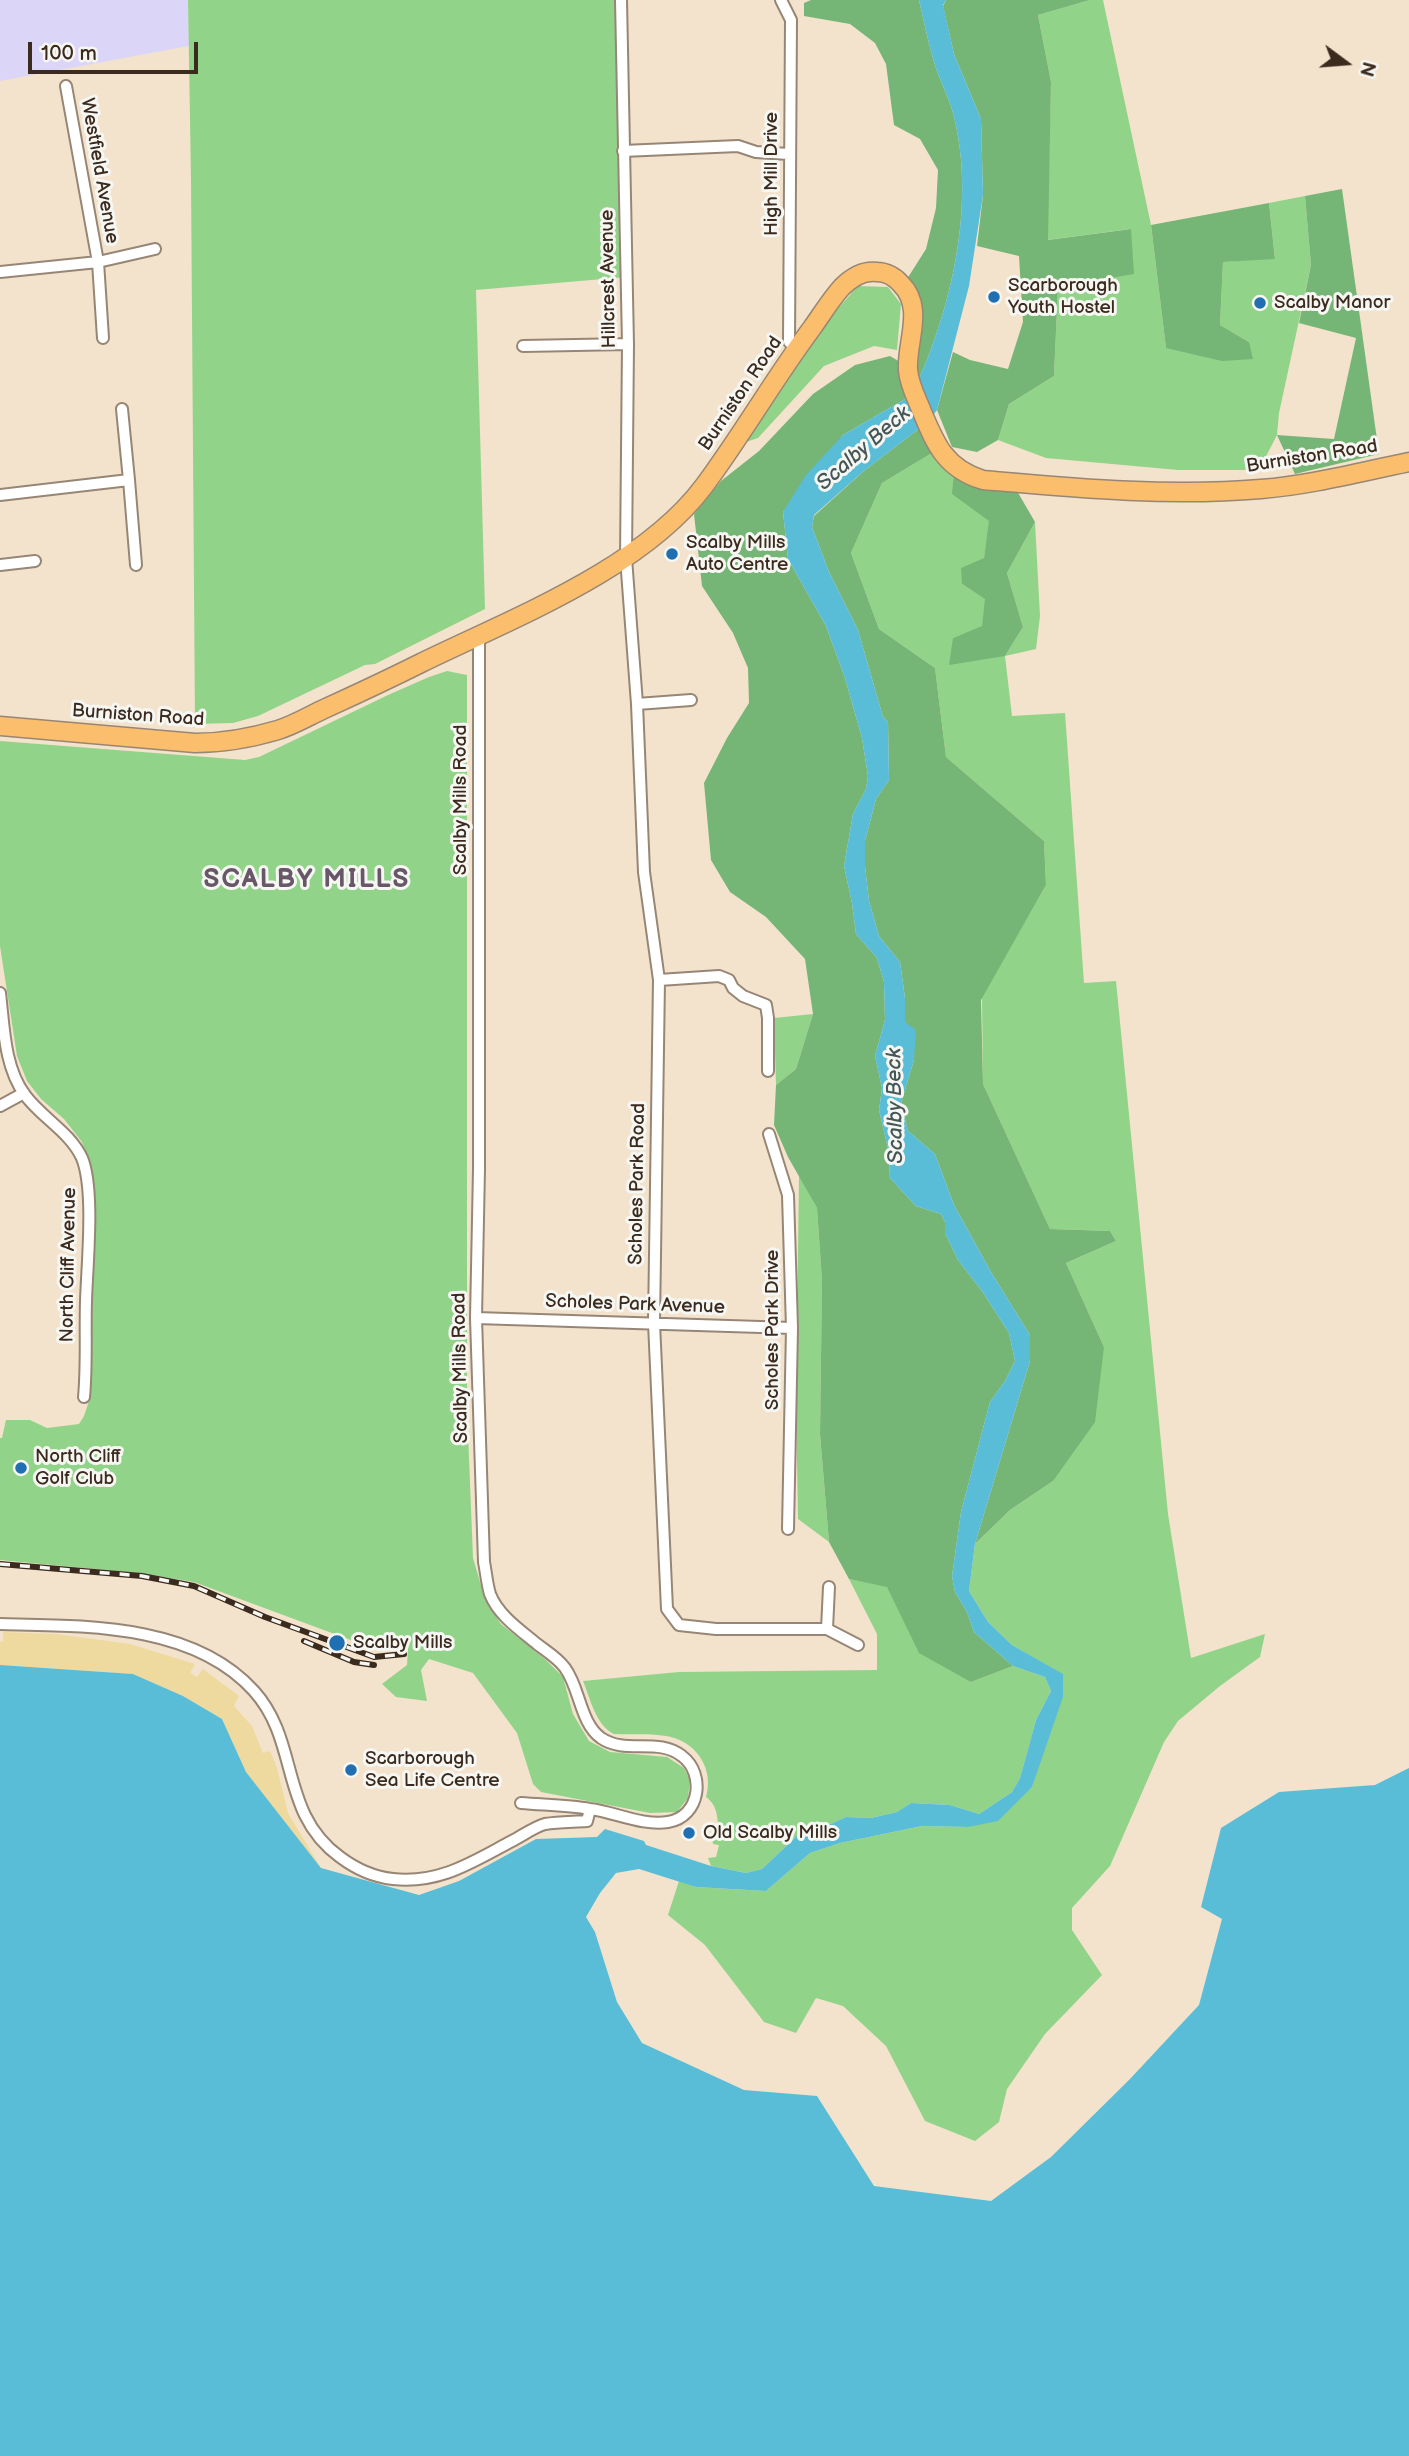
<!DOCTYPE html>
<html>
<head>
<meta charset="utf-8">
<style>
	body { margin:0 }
	#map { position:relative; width:1409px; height:2456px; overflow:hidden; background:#f3e3cc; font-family:"Balsamiq Sans",sans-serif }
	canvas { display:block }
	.north { position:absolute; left:1311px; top:28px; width:70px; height:70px; -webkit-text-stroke:5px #f6f6f2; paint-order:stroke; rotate:106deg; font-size:19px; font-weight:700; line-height:28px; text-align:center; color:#3b2a1e }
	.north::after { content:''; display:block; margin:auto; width:24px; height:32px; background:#3b2a1e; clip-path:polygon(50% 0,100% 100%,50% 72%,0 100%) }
	.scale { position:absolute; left:28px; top:42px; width:170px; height:32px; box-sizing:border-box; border:4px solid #3b2a1e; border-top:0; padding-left:9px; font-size:21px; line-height:24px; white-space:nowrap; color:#3b2a1e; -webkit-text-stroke:5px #f6f6f2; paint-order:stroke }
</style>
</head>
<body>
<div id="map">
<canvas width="1409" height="2456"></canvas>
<div class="north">N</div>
<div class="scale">100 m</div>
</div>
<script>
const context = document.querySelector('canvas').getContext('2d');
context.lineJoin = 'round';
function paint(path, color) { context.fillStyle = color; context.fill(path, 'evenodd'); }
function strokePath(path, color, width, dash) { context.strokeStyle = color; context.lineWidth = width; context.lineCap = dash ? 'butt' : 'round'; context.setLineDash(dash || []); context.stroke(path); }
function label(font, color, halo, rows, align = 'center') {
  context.font = font + ' "Balsamiq Sans",sans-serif'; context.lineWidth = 6; context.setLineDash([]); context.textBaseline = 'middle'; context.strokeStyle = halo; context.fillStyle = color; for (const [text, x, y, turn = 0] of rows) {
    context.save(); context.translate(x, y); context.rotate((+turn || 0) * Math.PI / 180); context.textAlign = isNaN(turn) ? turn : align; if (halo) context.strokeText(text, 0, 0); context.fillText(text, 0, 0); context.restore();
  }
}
const built = new Path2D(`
	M0 0H188L189 46 0 81Z`);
const green = new Path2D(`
	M188 0H621L626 277 476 290 485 609 375 664 365 665 258 716 233 723 195 724 191 179Z
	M1090 0H1103L1151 225 1166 348 1249 342 1220 325 1223 262 1275 258 1269 203 1305 196 1311 265 1279 413 1277 435 1259 470H1178L1046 458 998 440 1009 404 1054 376 1058 287 1130 229 1047 240 1051 82 1038 15Z
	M858 286 888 287 901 304 897 350 874 346 824 366 758 438 746 442 831 316Z
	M932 453 954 472 953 494 990 521 984 558 962 584 986 599 982 627 953 638 1005 656 1023 627 1007 573 1035 522 1040 616 1036 649 1005 656 1012 716 1065 713 1084 983 1116 981 1168 1514 1191 1658 1265 1634 1260 1657 1220 1686 1178 1721 1164 1742 1110 1866 1072 1908V1930L1102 1975 1045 2034 1007 2089 999 2122 975 2141 925 2121 886 2046 843 2006 816 1998 796 2033 764 2022 705 1945 668 1915 679 1881 696 1887 766 1891 810 1853 840 1843 922 1826 968 1827 1032 1787 1062 1674 1012 1645 988 1622 969 1591 975 1544 1010 1510 1053 1481 1104 1347 1066 1263 1116 1241 1110 1231 1050 1229 983 1084 982 997 1046 885 1044 841 946 757 935 668 879 629 851 553 882 483Z
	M447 671 467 675V1408L473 1558 485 1599 501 1624 546 1660 563 1677 573 1714 589 1741 610 1752 667 1757 684 1768 690 1780 688 1798 677 1812 650 1813 541 1792 533 1784 517 1733 473 1673 429 1659 421 1670 427 1701 396 1697 382 1684 407 1665 408 1650 396 1644 382 1648 367 1646 194 1582 137 1573 0 1560V1438H2L6 1420H30L47 1428 79 1424 84 1416 90 1398 95 1189 92 1170 82 1142 64 1119 41 1099 27 1081 17 1056 0 946V741L245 760 259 757 388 695 429 677Z
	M813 1014 796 1069 776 1085 774 1018Z
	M799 1175 817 1208 822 1281 820 1434 829 1542 798 1519 796 1402Z
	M849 1579 887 1586 971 1682 1013 1666 1045 1677 1051 1691 1036 1720 1020 1778 1012 1792 979 1814 950 1805 911 1803 897 1812 871 1818 846 1817 824 1827 802 1831 762 1869 746 1873 711 1866 708 1858 716 1857 719 1845 713 1844 712 1836 718 1837C718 1822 719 1806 706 1797 714 1770 698 1744 671 1737 653 1733 632 1735 614 1734 596 1726 590 1698 583 1681L679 1672 877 1670V1634Z`);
const forest = new Path2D(`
	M811 0H919C924 21 928 42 934 62 939 79 948 95 953 113 976 200 953 303 917 384L907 279 926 249 936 208 938 170 920 139 894 125 886 64 875 43 850 24 804 16V3Z
	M946 0H1090L1038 15 1051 82 1048 240 1131 229 1134 274 1058 287 1054 376 1009 404 998 440 977 452 952 447 937 410 953 352 970 360 1008 369 1023 322 1019 256 977 246 983 195 981 119 954 54 943 6Z
	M1342 189 1379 454 1295 474 1277 435 1334 439 1356 338 1299 323 1311 265 1305 196Z
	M1269 203 1275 259 1223 262 1220 325 1249 342 1253 359 1222 361 1166 348 1151 225Z
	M890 356 900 362 912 395 843 435 783 512 788 559 826 626 845 678 862 738 868 776 866 789 853 814 844 866 852 903 856 934 877 958 884 982 885 1020 875 1056 882 1088 879 1110 890 1157 889 1177 916 1206 941 1214 945 1222V1233L958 1260 982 1291 1009 1333 1015 1361 1005 1381 990 1402 961 1512 952 1576 955 1592 967 1612 974 1632 1013 1666 971 1682 919 1653 887 1587 849 1579 829 1542 820 1434 822 1281 817 1208 788 1157 774 1125 776 1085 796 1069 813 1014 805 959 766 917 730 892 711 860 704 783 727 738 749 703 748 668 733 633 702 586 694 514 721 481 759 451 813 394 855 365Z
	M924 425 932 453 882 483 851 553 879 629 935 668 946 757 1044 841 1046 885 981 1000 983 1084 1050 1229 1110 1231 1116 1241 1066 1263 1104 1347 1095 1422 1053 1481 1010 1510 975 1544 1030 1361V1335L991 1272 954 1205 935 1154 908 1131 901 1103 914 1060 905 1022V998L900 962 879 936 869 901 865 866V841L876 799 889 780 888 722 883 717 858 630 829 572 812 527 814 516 865 470Z
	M954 472 1017 491 1035 522 1007 573 1023 627 1005 656 949 665 953 638 982 626 985 599 962 584 961 568 984 558 989 521 952 494Z`);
const sand = new Path2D(`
	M3 1632 56 1634 130 1644 195 1664 190 1673 197 1677 203 1669 239 1696 234 1706 252 1726 263 1753 270 1751 277 1768 288 1813 321 1868 246 1772 222 1719 183 1696 133 1674 0 1665V1641L3 1642Z`);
const water = new Path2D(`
	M919 0H946L943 5 954 54 981 119 983 195 969 286 937 410 931 418 917 384C953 303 976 200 953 113 948 95 939 79 934 62 928 42 924 21 919 0Z
	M912 395 924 425 865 470 814 515 812 527 829 572 858 630 883 717 888 722 889 780 876 799 865 841V866L869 901 879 936 900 962 905 998V1022L916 1030 914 1060 901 1103 908 1131 935 1154 954 1205 991 1272 1030 1335V1361L975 1544 969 1591 988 1622 1012 1645 1063 1674V1697L1032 1787 998 1821 968 1827 922 1826 840 1843 810 1853 766 1891 696 1887 639 1869 616 1873 600 1893 586 1917 595 1932 617 2002 642 2043 744 2090 817 2096 874 2186 991 2201 1051 2157 1130 2079 1199 2005 1222 1919 1201 1907 1221 1828 1279 1792 1375 1785 1409 1768V2456H0V1665L133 1674 183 1696 222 1719 246 1772 321 1868 419 1895 459 1881 536 1839 597 1837 605 1829 644 1841 646 1845 711 1866 746 1873 762 1869 802 1831 824 1827 846 1817 871 1818 897 1812 911 1803 950 1805 979 1814 1012 1792 1020 1778 1036 1720 1051 1691 1045 1677 1013 1666 974 1632 967 1612 955 1592 952 1576 961 1512 990 1402 1005 1381 1015 1361 1009 1333 982 1291 958 1260 945 1233V1222L941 1214 916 1206 889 1177 890 1157 879 1110 882 1088 875 1056 885 1020 884 982 877 958 856 934 852 903 844 866 853 814 866 789 868 776 862 738 845 678 826 626 788 559 783 512 806 475 843 435Z`);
const street = new Path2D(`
	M621 0 628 344 626 558 637 704 644 872 659 980 654 1323 667 1609 679 1625 716 1629H827L858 1645
	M781 0 791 20 789 342 797 348
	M66 86 98 262 103 338
	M623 151 738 146 756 152 789 154
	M0 272 98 262 155 249
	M523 346 628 344
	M129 480 136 565
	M0 495 129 480 122 409
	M0 565 35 561
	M479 635V1169L476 1318 484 1562C486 1572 487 1584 490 1594 498 1615 520 1630 537 1644 546 1651 558 1658 565 1668 580 1688 580 1723 601 1738 626 1755 658 1737 682 1756 706 1774 700 1817 668 1822 642 1826 615 1812 590 1809 567 1805 544 1805 521 1803
	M637 704 691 700
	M659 980 719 976 729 980 733 988 743 996 766 1005 768 1018V1071
	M0 993C4 1026 4 1067 25 1095 42 1118 70 1132 82 1158 95 1190 87 1265 86 1301 85 1333 87 1366 84 1397
	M0 1106 24 1093
	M769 1134 788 1195 792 1328 788 1529
	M476 1318 792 1328
	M0 1624C84 1626 193 1623 254 1691 300 1742 279 1813 340 1857 356 1869 374 1877 393 1879 440 1884 472 1862 512 1841 522 1836 534 1827 545 1824 558 1822 573 1822 587 1821L590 1809
	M827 1629 829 1587`);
const primary = new Path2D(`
	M0 726 195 743C223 743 251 738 278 730 294 725 309 716 324 709 357 694 389 679 421 663 513 618 642 569 704 486 742 435 774 379 812 328 822 314 831 299 842 287 851 278 863 270 877 272 886 272 895 277 901 284 925 308 906 342 908 370 909 383 915 395 920 407 935 443 944 468 983 480 1075 488 1169 497 1261 489 1311 485 1360 472 1409 462`);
const rail = new Path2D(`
	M0 1564 142 1576 194 1586 265 1617 374 1657 404 1654
	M304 1641 354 1662 374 1665`);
const markers = [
	[994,297,7,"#1f6fb2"],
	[1260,303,7,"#1f6fb2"],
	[672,554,7,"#1f6fb2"],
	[21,1468,7,"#1f6fb2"],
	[337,1643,9,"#1f6fb2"],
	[351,1770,7,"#1f6fb2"],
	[689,1833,7,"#1f6fb2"]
];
const streetNames = [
	["Westfield Avenue",99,171,80],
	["High Mill Drive",772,174,-90],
	["Hillcrest Avenue",609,279,-91],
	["Burniston Road",741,394,-56],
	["Burniston Road",1312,457,-9],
	["Burniston Road",138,716,4],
	["Scalby Mills Road",461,800,-90],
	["Scholes Park Road",638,1184,-89],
	["North Cliff Avenue",69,1265,-89],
	["Scholes Park Avenue",635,1305,2],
	["Scholes Park Drive",773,1330,-90],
	["Scalby Mills Road",461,1368,-91]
];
const poiNames = [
	["Scarborough",1008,286],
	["Youth Hostel",1008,308],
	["Scalby Manor",1274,303],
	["Scalby Mills",686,543],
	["Auto Centre",686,565],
	["North Cliff",35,1457],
	["Golf Club",35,1479],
	["Scalby Mills",353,1643],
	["Scarborough",365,1759],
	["Sea Life Centre",365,1781],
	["Old Scalby Mills",703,1833]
];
const waterNames = [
	["Scalby Beck",864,449,-41],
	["Scalby Beck",896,1106,-91]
];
const districtNames = [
	["SCALBY MILLS",307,880]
];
paint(built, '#dbd6f7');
paint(green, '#92d38a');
paint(forest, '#75b576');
paint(sand, '#eeda9e');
paint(water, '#59bdd7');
strokePath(street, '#978675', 14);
strokePath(primary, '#978675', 21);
strokePath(street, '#fff', 10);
strokePath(primary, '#fabe6d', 18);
strokePath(rail, '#3b2a1e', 6);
strokePath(rail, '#f6f6f2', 3.5, [10]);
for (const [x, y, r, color] of markers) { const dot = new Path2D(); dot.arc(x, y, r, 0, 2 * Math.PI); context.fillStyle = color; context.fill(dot); strokePath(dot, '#f6f6f2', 2.5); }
label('19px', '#3b2a1e', '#f6f6f2', streetNames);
label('19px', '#3b2a1e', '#f6f6f2', poiNames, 'left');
label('italic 21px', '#445656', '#f6f6f2', waterNames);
context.letterSpacing = '2px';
label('bold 26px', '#675768', '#f6f6f2', districtNames);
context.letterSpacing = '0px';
</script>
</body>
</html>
